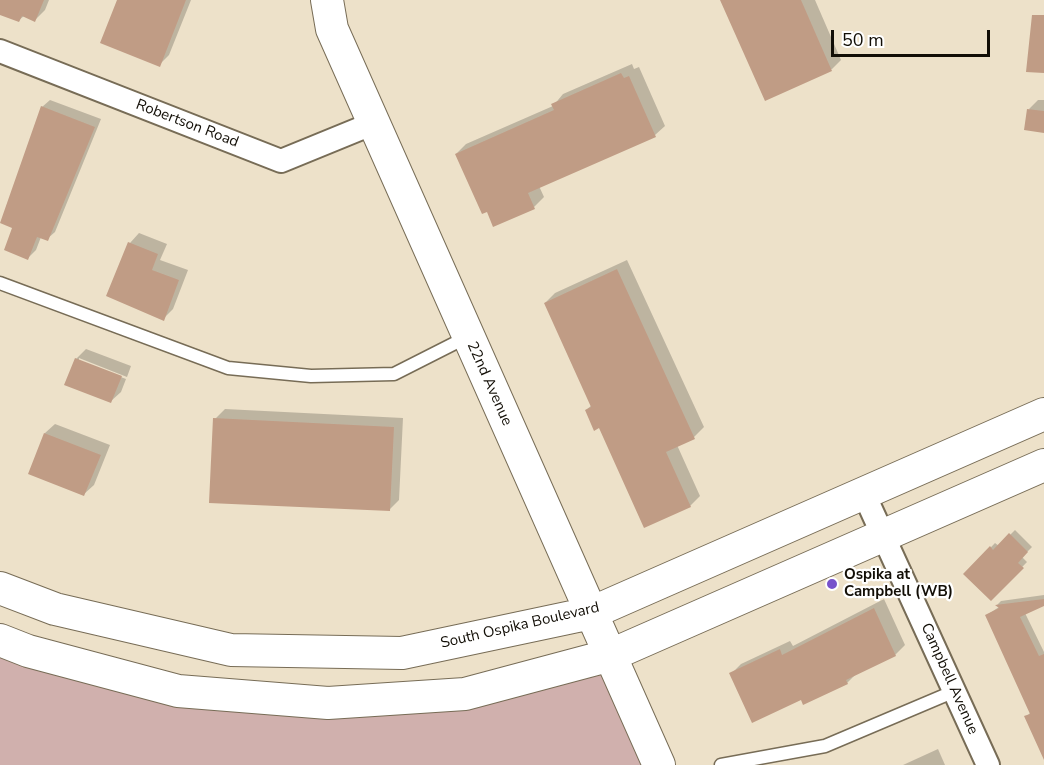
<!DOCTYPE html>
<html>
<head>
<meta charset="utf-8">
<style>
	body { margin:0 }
	#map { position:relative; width:1044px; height:765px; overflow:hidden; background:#ede1c9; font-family:"Nunito Sans",sans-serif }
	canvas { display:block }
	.scale { position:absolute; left:831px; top:30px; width:159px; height:27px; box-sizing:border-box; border:3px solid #120e06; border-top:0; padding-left:8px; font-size:18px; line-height:21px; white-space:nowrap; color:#120e06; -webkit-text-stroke:4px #fff; paint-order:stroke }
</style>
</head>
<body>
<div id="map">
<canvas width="1044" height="765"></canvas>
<div class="scale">50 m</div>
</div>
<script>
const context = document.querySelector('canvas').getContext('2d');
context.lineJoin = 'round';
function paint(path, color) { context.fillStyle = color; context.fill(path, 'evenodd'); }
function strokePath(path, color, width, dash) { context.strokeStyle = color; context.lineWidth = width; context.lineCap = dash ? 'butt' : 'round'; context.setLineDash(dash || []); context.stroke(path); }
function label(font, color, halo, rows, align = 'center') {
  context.font = font + ' "Nunito Sans",sans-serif'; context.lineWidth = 4.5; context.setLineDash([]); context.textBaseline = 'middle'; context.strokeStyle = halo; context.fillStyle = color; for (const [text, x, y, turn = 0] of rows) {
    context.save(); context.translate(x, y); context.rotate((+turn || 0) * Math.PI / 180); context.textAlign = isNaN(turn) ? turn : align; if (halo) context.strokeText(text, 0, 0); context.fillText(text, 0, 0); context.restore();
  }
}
const green = new Path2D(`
	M0 637 172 683 326 705 606 659 654 765H0Z`);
const shadow = new Path2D(`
	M0 0H49L45 10 35 20 24 16 19 20 0 13Z
	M119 0H191L169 55 159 65Z
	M721 0H815L841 60 832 69 766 99Z
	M632 64 634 69 639 67 665 126 655 135 539 186 544 197 534 207 456 154 466 144 553 106 563 94Z
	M50 100 101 119 55 232 47 239 41 237 36 250 28 258 14 227 42 107Z
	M1038 100H1044V130L1029 109Z
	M139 233 167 244 160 260 188 270 173 309 163 319 130 243Z
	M627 260 704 427 694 437 677 445 700 496 690 506 600 426 586 410 592 405 545 303 555 293Z
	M86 349 131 366 127 377 79 358V361L126 379 121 392 111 401 76 359Z
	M225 409 403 418 399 500 389 510 215 419Z
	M55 424 110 445 94 485 84 494 30 473 45 433Z
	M1015 530 1032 547 1022 557 1027 562 991 599 965 574 995 543 999 546Z
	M1044 595V605L1025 613 1044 652V750L1026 717 1031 712 987 615 999 607 997 605 1001 601Z
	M884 599 905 645 895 655 857 673 847 683 801 698 731 674 741 664 790 641 793 646Z
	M938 749 945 765H903Z`);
const building = new Path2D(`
	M0 0H44L35 22 22 16 19 22 0 15Z
	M117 0H186L160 67 100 43Z
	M720 0H801L832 71 765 101Z
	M1032 15H1044V73L1026 72Z
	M621 73 624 78 629 76 656 137 528 193 535 209 493 227 487 212 482 214 455 154 554 110 551 104Z
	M41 106 95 127 48 241 37 237 28 260 4 250 12 228 0 223Z
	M1027 109 1044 111V133L1024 130Z
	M128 242 158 254 152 270 179 280 164 321 106 296Z
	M617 269 695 439 666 452 691 507 644 528 599 428 594 431 585 410 591 407 544 303Z
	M75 358 122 376 111 403 64 385Z
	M213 418 394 427 390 511 209 503Z
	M44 433 101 455 84 496 28 474Z
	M1009 533 1028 552 1018 563 1024 568 991 601 963 574 990 546 993 550Z
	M1044 599V606L1020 617 1039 656 1044 654V760L1024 716 1030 714 985 615 999 608 995 605Z
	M874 608 896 656 846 680 848 684 803 705 801 700 752 723 729 673 780 649 782 655Z`);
const lane = new Path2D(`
	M0 283 228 368 311 376 394 374 467 337
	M721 765 825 746 955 691`);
const street = new Path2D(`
	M0 51 281 161 374 123
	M864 494 988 765`);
const secondary = new Path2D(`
	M327 0 332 29 659 765
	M0 588 55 609 231 650 402 653 591 613 1044 414
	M0 640 28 651 178 691 328 703 465 694 611 655 1044 465`);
const markers = [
	[832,584,6,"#7752cb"]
];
const streetNames = [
	["Robertson Road",187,124,21],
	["22nd Avenue",489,384,66],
	["South Ospika Boulevard",520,626,-13],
	["Campbell Avenue",949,679,66]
];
const poiNames = [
	["Ospika at",844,575],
	["Campbell (WB)",844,592]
];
paint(green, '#d0b0ad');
paint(shadow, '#0003');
paint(building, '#c09c85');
strokePath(lane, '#776c56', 15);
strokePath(street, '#776c56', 26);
strokePath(secondary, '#776c56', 34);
strokePath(lane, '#fff', 12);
strokePath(street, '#fff', 22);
strokePath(secondary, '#fff', 32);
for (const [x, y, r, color] of markers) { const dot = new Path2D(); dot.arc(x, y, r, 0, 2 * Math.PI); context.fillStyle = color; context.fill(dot); strokePath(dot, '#fff', 2); }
label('15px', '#120e06', '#fff', streetNames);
label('bold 15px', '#120e06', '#fff', poiNames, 'left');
</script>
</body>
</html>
